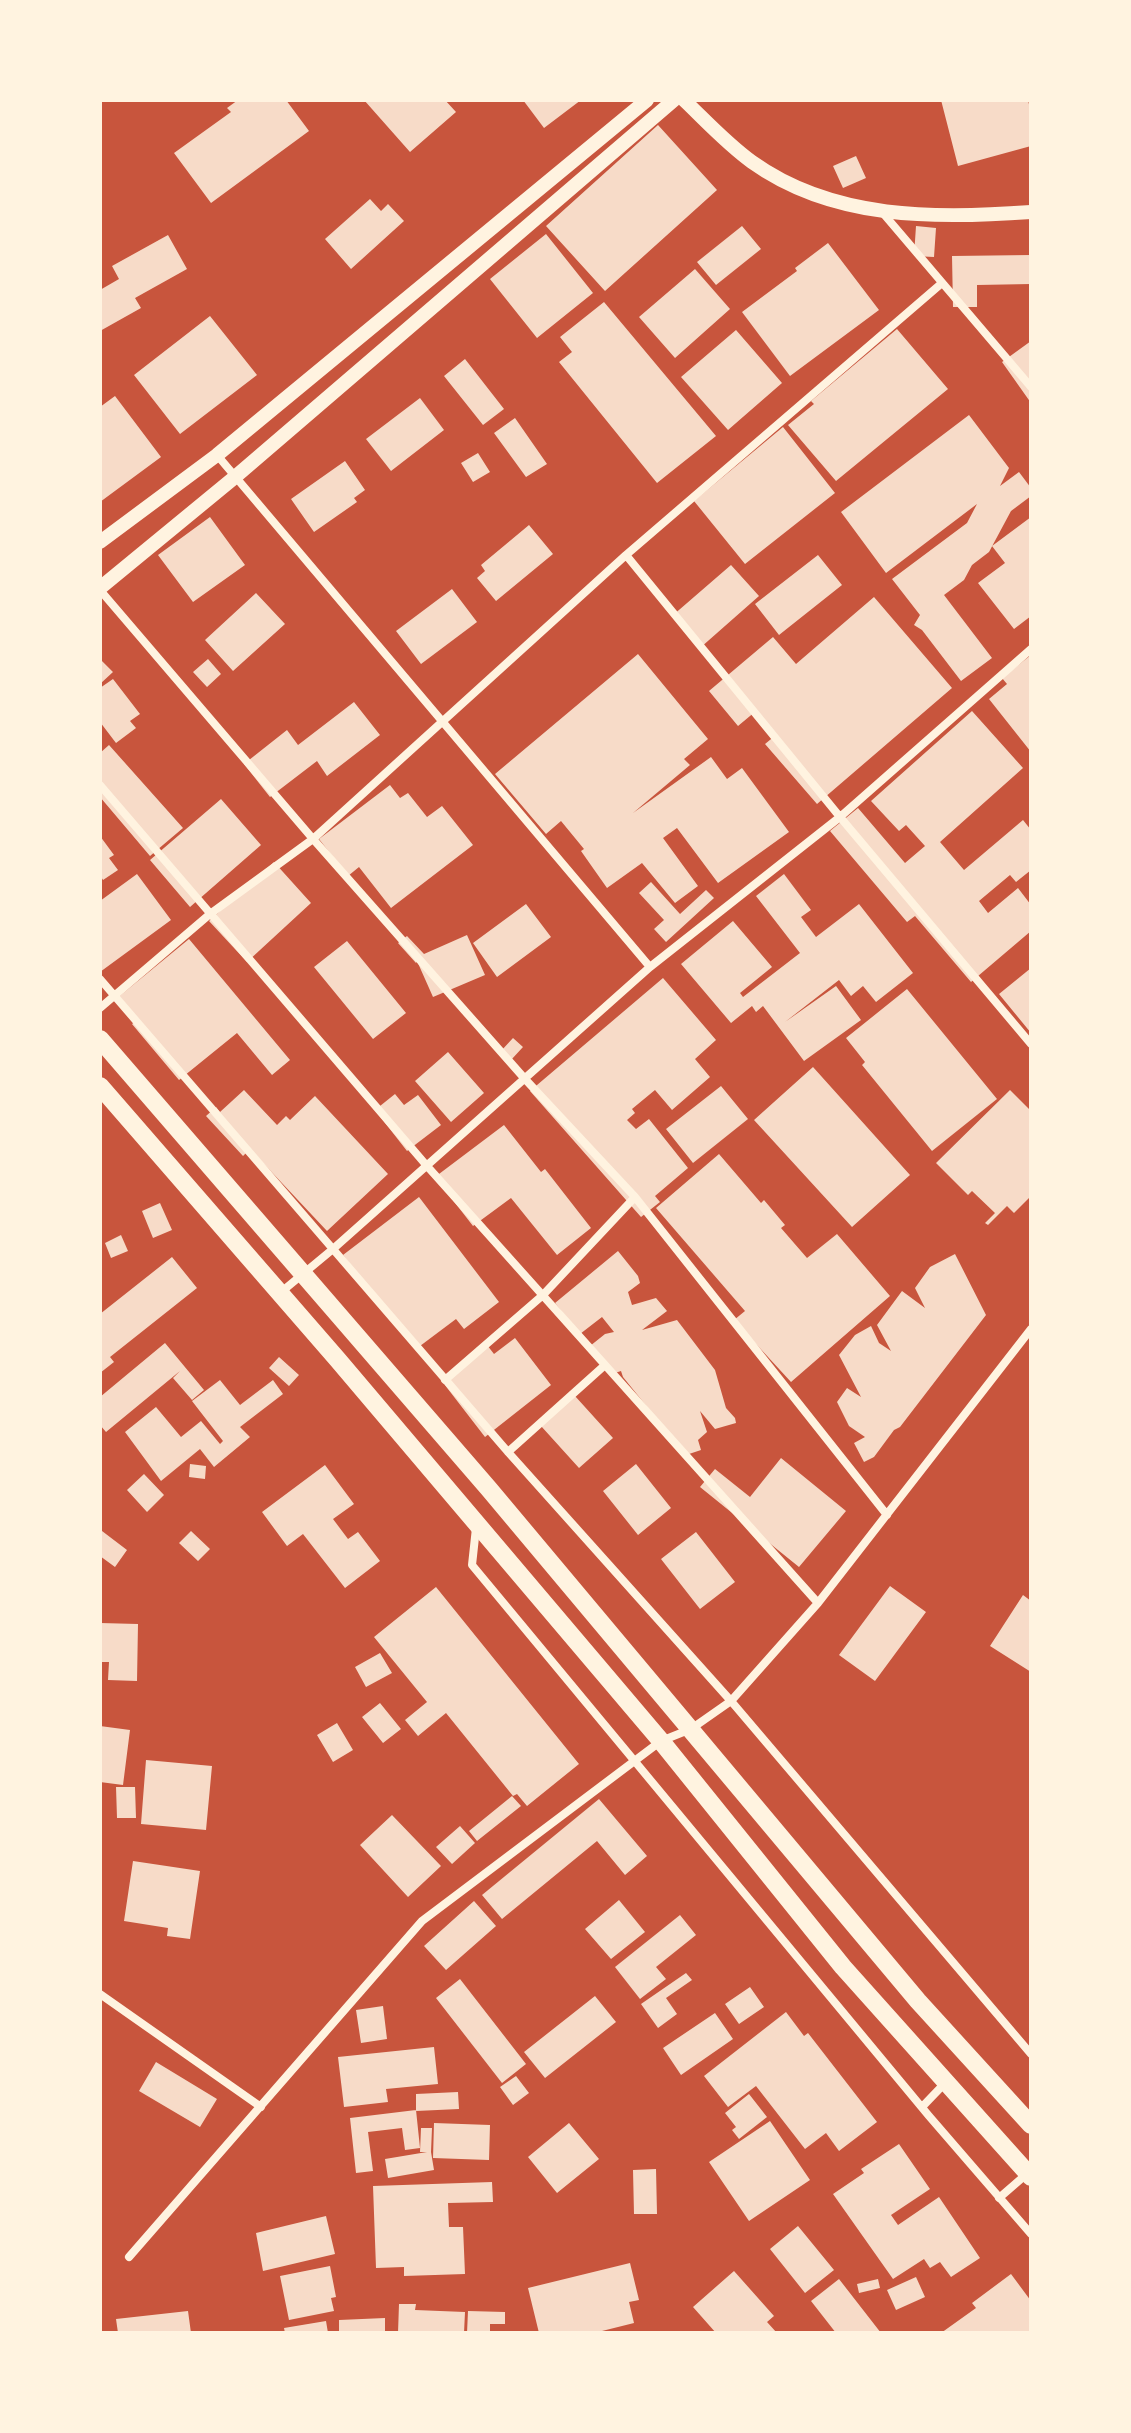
<!DOCTYPE html>
<html>
<head>
<meta charset="utf-8">
<style>
	body { margin:0 }
	#map { position:relative; width:1131px; height:2433px; overflow:hidden; background:#c8553d; font-family:Raleway,sans-serif }
	canvas { display:block }
	.frame { position:absolute; inset:0; border:102px solid #fff3e0; pointer-events:none }
</style>
</head>
<body>
<div id="map">
<canvas width="1131" height="2433"></canvas>
<div class="frame"></div>
</div>
<script>
const context = document.querySelector('canvas').getContext('2d');
context.lineJoin = 'round';
function paint(path, color) { context.fillStyle = color; context.fill(path, 'evenodd'); }
function strokePath(path, color, width, dash) { context.strokeStyle = color; context.lineWidth = width; context.lineCap = dash ? 'butt' : 'round'; context.setLineDash(dash || []); context.stroke(path); }
const building = new Path2D(`
	M238 100H286L309 131 211 203 174 153 231 112 227 108Z
	M364 100H445L456 112 410 152Z
	M523 100H581L544 128Z
	M941 100H1028L1031 113V146L958 166Z
	M658 125 717 190 605 291 546 226Z
	M856 156 866 178 843 188 833 166Z
	M370 199 381 211 388 204 404 221 351 269 325 239Z
	M742 226 761 249 716 285 697 262Z
	M916 226 936 228 934 257 914 256Z
	M546 234 593 293 537 338 490 279Z
	M168 235 187 269 135 298 141 308 100 331V290L119 279 112 266Z
	M828 243 879 310 790 376 742 312 797 271 795 268Z
	M1031 255V284L977 285V307H953L952 256Z
	M695 269 730 309 675 358 639 317Z
	M604 302 716 436 657 483 559 362 572 352 560 337Z
	M210 316 257 375 180 434 134 375Z
	M897 329 948 389 836 481 788 425 814 404 811 401Z
	M736 330 782 383 728 430 681 377Z
	M1031 341V403L1002 362Z
	M465 359 504 409 483 425 444 376Z
	M115 396 161 457 100 502V407Z
	M420 398 444 430 391 471 366 439Z
	M969 415 1009 468 1000 486 1019 472 1031 488V496L1011 511 989 552 972 565 964 580 944 595 992 658 961 681 922 630 914 625 920 615 892 579 967 523 977 504 886 573 841 512Z
	M515 418 547 464 526 477 494 433Z
	M783 427 835 493 745 564 694 501Z
	M478 453 490 472 473 482 461 463Z
	M345 461 365 490 354 498 357 502 314 532 291 499Z
	M210 517 245 565 193 602 158 555Z
	M1031 517V616L1014 629 978 583 1005 563 992 546Z
	M529 525 553 554 496 601 477 578 485 571 481 565Z
	M818 555 842 585 779 635 755 604Z
	M731 565 759 596 700 648 672 616Z
	M452 589 477 622 421 664 396 631Z
	M256 593 285 624 233 671 205 640Z
	M874 597 952 688 817 804 765 744 776 735 756 711 738 726 709 691 773 637 796 664Z
	M638 654 708 739 684 759 690 765 633 813 711 757 727 779 742 768 789 832 718 883 677 828 663 838 698 886 675 903 642 863 607 888 581 851 584 849 561 821 546 834 495 774Z
	M1031 655V752L989 699 1007 684 1002 678Z
	M100 659 113 672 100 684Z
	M208 659 221 674 207 687 193 672Z
	M113 679 140 714 130 721 136 728 116 743 100 722V688Z
	M354 702 380 735 327 776 317 761 270 797 244 764 287 730 298 745Z
	M972 711 1023 768 940 842 964 870 1023 820 1031 830V870L1016 882 1010 875 979 901 988 913 1018 888 1031 905V931L971 982 915 916 907 922 830 831 858 808 905 863 925 846 906 825 899 831 871 801Z
	M109 745 183 828 150 856 100 797V753Z
	M390 785 400 798 408 793 427 817 442 806 473 845 391 908 359 867 348 876 319 839Z
	M221 799 261 845 190 907 150 860Z
	M100 836 114 855 109 858 118 870 103 880 100 875Z
	M274 862 311 903 247 962 209 921Z
	M137 874 171 920 100 972V901Z
	M784 874 811 910 801 917 816 937 859 904 913 973 876 1002 863 986 851 996 839 980 785 1022 836 986 861 1020 804 1061 763 1006 756 1012 752 1006 731 1023 681 964 733 921 772 967 740 993 743 997 800 953 756 896Z
	M651 882 680 914 706 890 714 898 666 942 654 929 664 920 639 893Z
	M526 904 551 937 497 977 473 943Z
	M467 935 485 975 433 997 417 961 416 963 398 943 407 936 424 954Z
	M189 939 290 1060 272 1075 237 1033 179 1080 132 1024 135 1022 116 999Z
	M347 941 406 1013 373 1039 314 967Z
	M1031 968V1033L999 994Z
	M663 978 716 1040 695 1059 710 1077 672 1110 655 1090 632 1109 635 1113 627 1120 636 1129 649 1119 688 1168 655 1196 660 1202 641 1217 530 1091Z
	M907 989 997 1099 932 1151 862 1065 865 1062 846 1038Z
	M513 1038 523 1047 511 1060 501 1051Z
	M448 1052 484 1093 451 1122 415 1081Z
	M813 1067 910 1175 852 1227 754 1120Z
	M721 1086 748 1119 693 1163 666 1129Z
	M244 1090 277 1125 286 1116 290 1120 315 1096 388 1174 327 1231 250 1149 243 1156 206 1116 216 1107 220 1112Z
	M1010 1090 1031 1111V1196L1014 1213 1007 1206 988 1225 985 1223 995 1213 972 1191 968 1195 936 1163Z
	M395 1094 404 1105 418 1095 441 1125 407 1151 375 1110Z
	M504 1125 541 1172 545 1169 591 1228 557 1255 511 1198 473 1226 435 1177Z
	M719 1154 761 1203 764 1200 785 1225 781 1228 807 1258 837 1234 890 1296 791 1382 734 1320 745 1311 656 1208Z
	M419 1197 499 1302 464 1329 456 1319 416 1349 343 1255Z
	M160 1203 172 1230 153 1238 142 1211Z
	M121 1235 128 1251 111 1258 105 1243Z
	M618 1251 638 1276 640 1283 628 1292 632 1305 656 1298 667 1311 642 1330 677 1320 715 1370 726 1408 735 1418 736 1423 715 1429 700 1411 707 1432 698 1440 701 1450 686 1455 623 1377 621 1371 612 1374 590 1346 605 1334 614 1332 602 1317 580 1334 555 1303Z
	M955 1254 986 1315 900 1427 894 1430 874 1457 864 1462 854 1443 865 1437 849 1426 837 1402 847 1388 861 1397 839 1355 855 1335 871 1326 879 1343 891 1351 877 1325 902 1291 925 1308 915 1288 930 1267Z
	M172 1257 197 1288 110 1357 114 1362 100 1373V1314Z
	M515 1338 551 1385 485 1437 441 1380 487 1345 494 1354Z
	M165 1343 204 1390 192 1400 173 1378 180 1371 106 1432 100 1425V1397Z
	M279 1357 299 1375 289 1386 269 1368Z
	M220 1380 240 1405 273 1380 283 1394 240 1427 250 1437 214 1467 200 1449 161 1481 125 1432 156 1407 181 1437 201 1421 220 1444 223 1441 192 1401Z
	M575 1396 613 1438 579 1468 541 1426Z
	M781 1458 846 1511 799 1567 700 1487 715 1469 750 1497Z
	M190 1464 206 1466 205 1479 189 1477Z
	M636 1464 671 1508 638 1535 603 1491Z
	M325 1465 354 1504 333 1519 348 1539 358 1532 380 1561 345 1588 303 1534 287 1546 262 1512Z
	M144 1474 164 1495 147 1512 127 1490Z
	M102 1531 127 1550 115 1567 100 1556Z
	M191 1531 210 1549 198 1561 179 1543Z
	M696 1532 735 1582 700 1609 661 1559Z
	M890 1586 926 1612 875 1681 839 1655Z
	M436 1587 579 1764 527 1806 517 1794 513 1796 446 1713 418 1736 405 1720 427 1702 374 1637Z
	M1023 1595 1031 1601V1672L990 1646Z
	M100 1623 138 1624 137 1681 108 1680 109 1662H100Z
	M380 1653 392 1673 366 1687 355 1667Z
	M380 1703 401 1729 383 1743 362 1717Z
	M337 1723 353 1750 333 1762 317 1735Z
	M100 1726 130 1730 123 1785 100 1782Z
	M146 1760 212 1766 206 1830 141 1824Z
	M116 1787H135L136 1818H117Z
	M512 1796 521 1806 477 1841 469 1831Z
	M599 1799 647 1856 625 1875 597 1841 502 1919 482 1895Z
	M392 1815 441 1866 408 1897 360 1845Z
	M460 1826 475 1843 452 1864 436 1847Z
	M133 1861 200 1871 190 1939 167 1936 168 1928 124 1921Z
	M619 1900 645 1932 611 1959 585 1929Z
	M474 1901 496 1926 446 1970 424 1946Z
	M680 1915 696 1935 656 1967 666 1979 640 1999 615 1967Z
	M686 1973 692 1980 666 1998 677 2014 658 2028 641 2004Z
	M460 1979 526 2064 502 2083 436 1998Z
	M750 1987 764 2007 739 2024 725 2004Z
	M595 1996 616 2022 545 2078 524 2052Z
	M383 2006 387 2039 361 2043 356 2010Z
	M786 2012 804 2036 808 2033 877 2122 839 2151 826 2133 805 2149 756 2086 728 2107 704 2076Z
	M715 2013 733 2039 681 2075 663 2048Z
	M434 2047 438 2084 386 2089 388 2102 344 2107 338 2057Z
	M156 2062 217 2099 200 2127 139 2091Z
	M516 2076 529 2093 513 2105 500 2087Z
	M458 2092 459 2109 416 2111V2094Z
	M749 2094 767 2117 739 2139 732 2130 736 2127 725 2113Z
	M416 2110 420 2148 405 2150 402 2128 368 2132 373 2171 356 2173 350 2118Z
	M770 2121 810 2180 749 2221 709 2162Z
	M434 2123 490 2125 489 2160 433 2158Z
	M569 2123 599 2159 557 2193 528 2157Z
	M421 2128H432L431 2152 434 2170 388 2178 385 2159 427 2152H420Z
	M899 2144 930 2189 891 2215 898 2225 939 2197 980 2258 951 2277 940 2262 930 2268 924 2259 893 2279 833 2194 864 2173 861 2169Z
	M656 2169 657 2214H634L633 2170Z
	M492 2182 493 2202 448 2203 449 2227H463L465 2274 404 2276V2267L376 2268 373 2186Z
	M326 2216 335 2254 263 2271 256 2233Z
	M798 2226 834 2270 805 2293 770 2249Z
	M630 2263 639 2300 629 2302 634 2323 594 2333H539L528 2288Z
	M330 2266 336 2297 331 2298 334 2311 289 2320 280 2276Z
	M734 2271 774 2316 767 2322 777 2333H716L693 2307Z
	M1011 2274 1031 2301V2333H941L976 2308 972 2303Z
	M916 2277 925 2297 896 2310 887 2290Z
	M839 2279 881 2333H836L811 2301Z
	M878 2279 880 2288 859 2293 857 2284Z
	M399 2304H416L415 2310 465 2312 464 2333H398Z
	M188 2311 191 2333H118L116 2319Z
	M468 2311 505 2312V2324H490V2333H467Z
	M385 2318V2333H339V2320Z
	M326 2321 328 2333H285L284 2328Z`);
const minor = new Path2D(`
	M882 212 1031 387
	M217 455 650 967
	M626 555 840 817 1031 1044
	M100 590 313 839 525 1079 635 1197 887 1515
	M100 785 427 1166 818 1603
	M100 979 508 1452 731 1701 1031 2054
	M100 1008 210 914 313 839 626 555 942 283
	M280 1293 333 1249 650 967 840 817 1031 649
	M445 1380 543 1295 635 1197
	M508 1452 605 1365
	M476 1528 472 1565 929 2116 1031 2234
	M100 1994 261 2107
	M922 2107 946 2082
	M999 2198 1029 2172
	M129 2257 422 1921 661 1741 691 1729 731 1701 818 1603 1031 1329`);
const tertiary = new Path2D(`
	M684 100C706 121 727 144 752 162 833 220 936 219 1031 212
	M100 542 217 455 647 100
	M100 588 235 477 674 100`);
const primary = new Path2D(`
	M100 1039 489 1489 918 2001 1031 2125
	M100 1086 338 1360 661 1741 843 1967 1031 2177`);
paint(building, '#f7dbc8');
strokePath(minor, '#fff3e0', 8);
strokePath(tertiary, '#fff3e0', 14);
strokePath(primary, '#fff3e0', 18);
</script>
</body>
</html>
